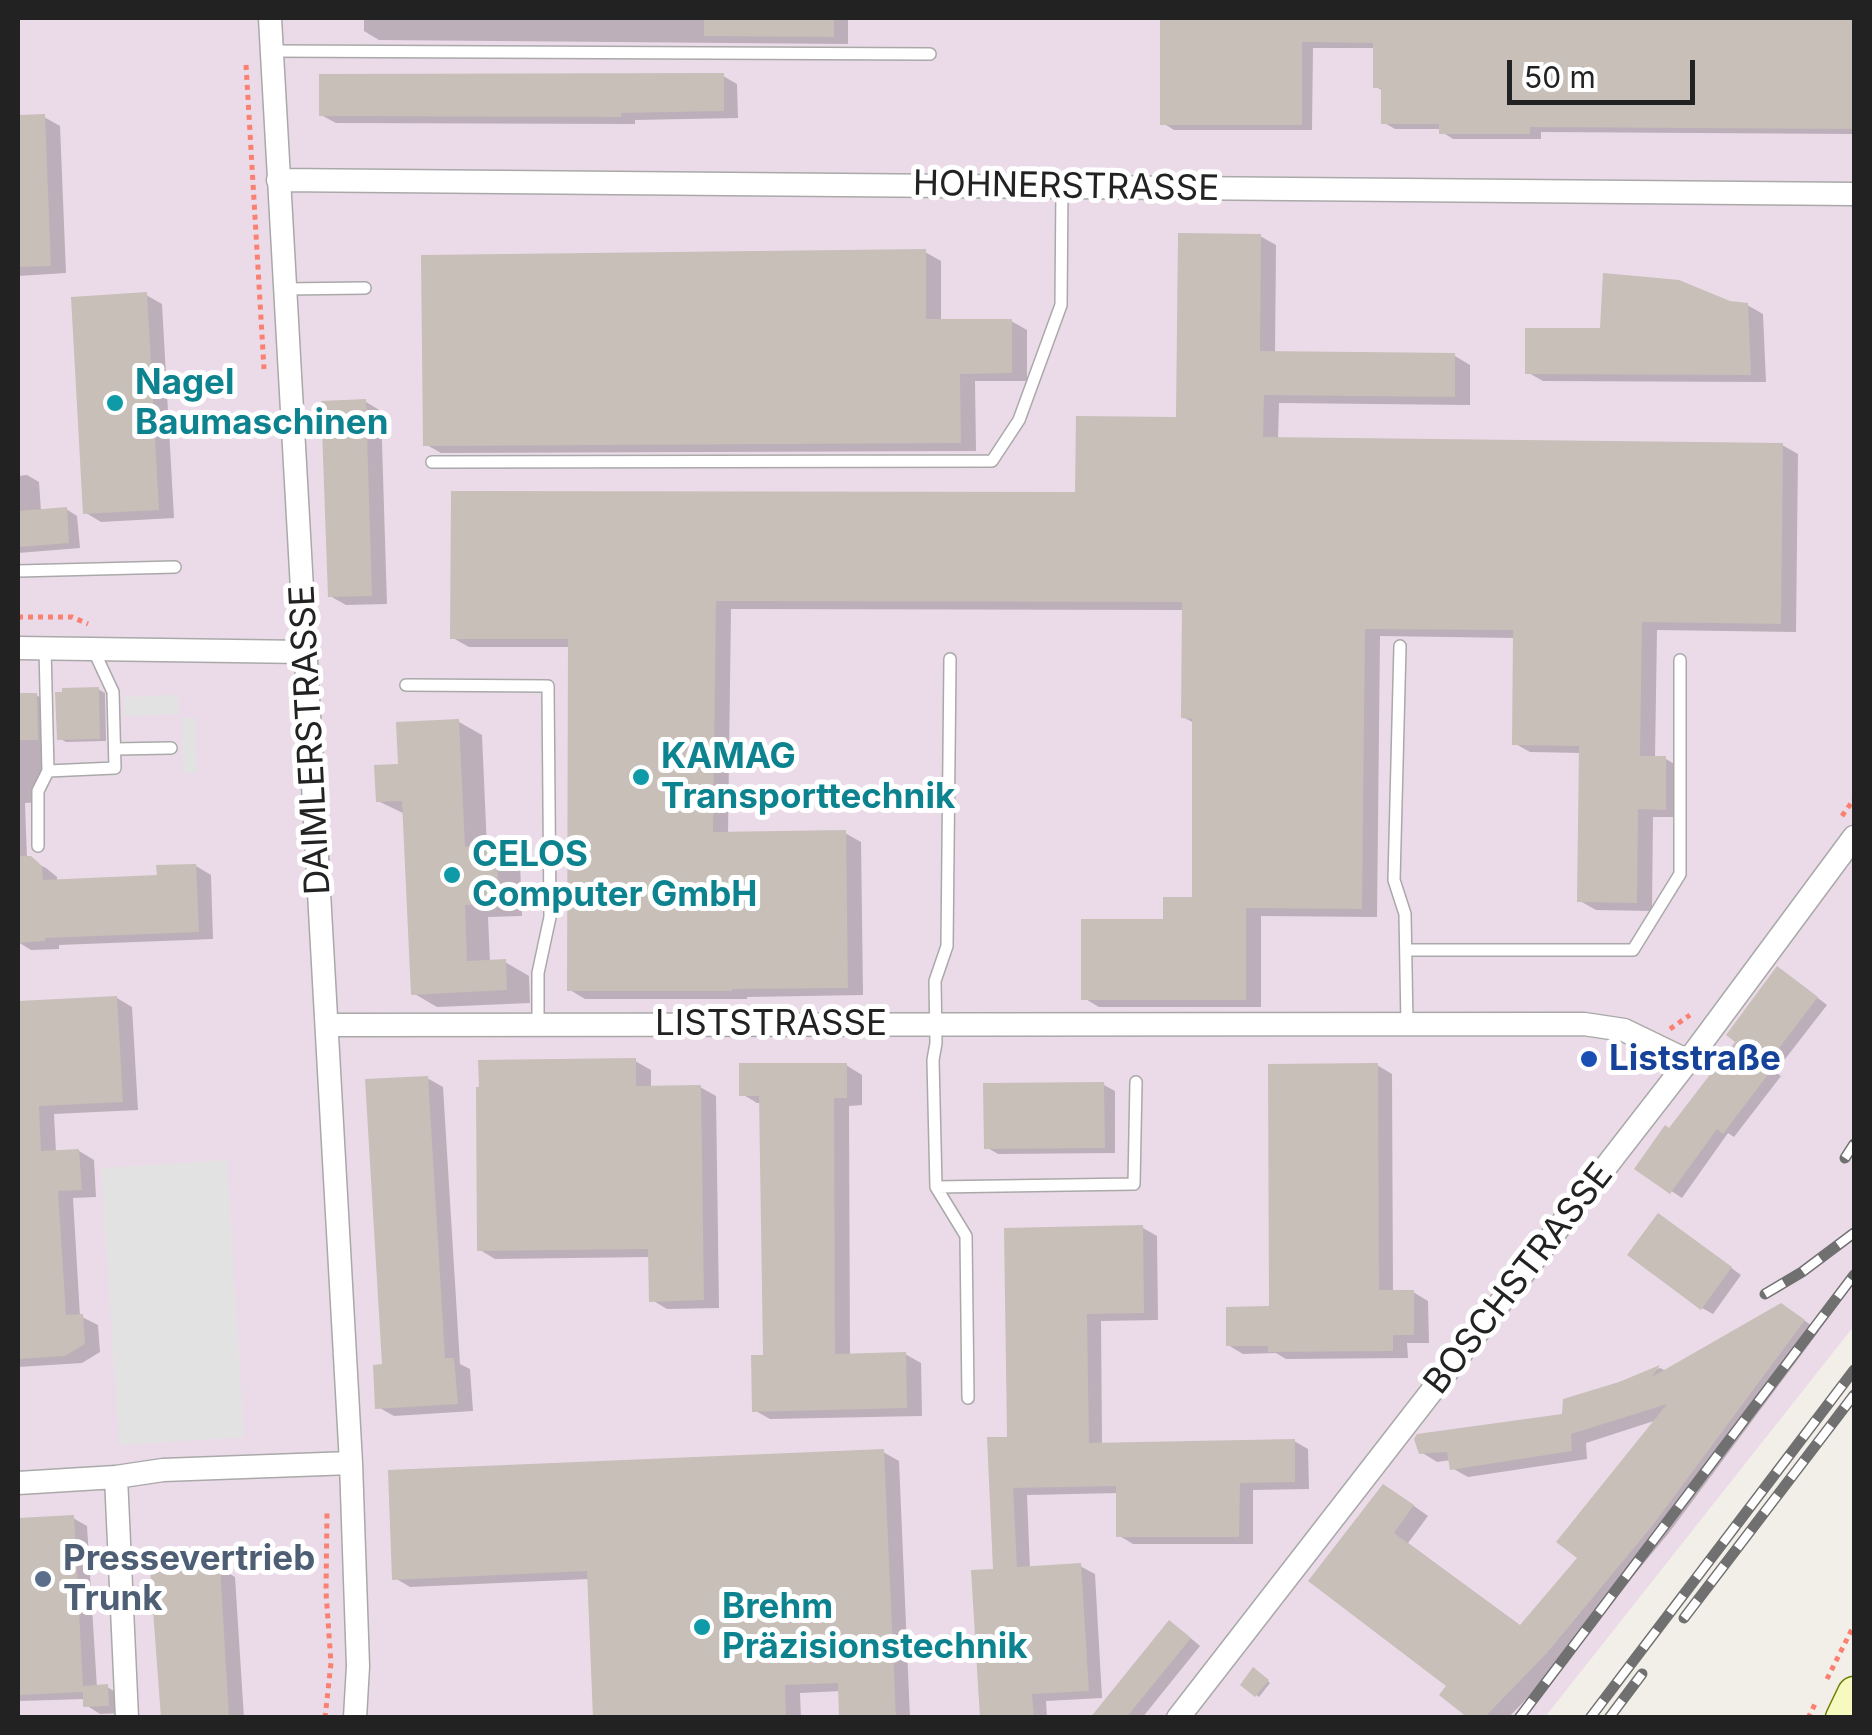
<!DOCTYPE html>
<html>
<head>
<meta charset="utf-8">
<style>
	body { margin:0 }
	#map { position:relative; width:1872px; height:1735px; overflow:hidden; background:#f2efe9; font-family:Inter,sans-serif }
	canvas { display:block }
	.frame { position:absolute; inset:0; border:20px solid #222; pointer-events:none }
	.scale { position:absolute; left:1507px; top:60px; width:188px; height:45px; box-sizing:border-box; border:5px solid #222; border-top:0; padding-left:12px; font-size:30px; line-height:35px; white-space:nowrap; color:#222; -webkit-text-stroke:8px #fff; paint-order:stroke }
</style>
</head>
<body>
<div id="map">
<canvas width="1872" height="1735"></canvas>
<div class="frame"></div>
<div class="scale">50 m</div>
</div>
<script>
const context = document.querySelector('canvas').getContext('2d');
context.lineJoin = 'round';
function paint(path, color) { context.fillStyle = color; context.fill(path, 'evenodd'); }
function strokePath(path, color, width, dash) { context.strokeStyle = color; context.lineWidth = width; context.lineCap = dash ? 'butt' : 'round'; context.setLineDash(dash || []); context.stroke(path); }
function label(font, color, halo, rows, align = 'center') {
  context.font = font + ' Inter,sans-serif'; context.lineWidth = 10; context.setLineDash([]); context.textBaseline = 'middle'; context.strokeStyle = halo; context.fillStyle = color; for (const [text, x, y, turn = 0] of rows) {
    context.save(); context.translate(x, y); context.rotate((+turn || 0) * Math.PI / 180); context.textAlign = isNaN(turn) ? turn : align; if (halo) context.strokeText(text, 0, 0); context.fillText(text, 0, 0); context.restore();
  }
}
const industrial = new Path2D(`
	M18 18H1854V1326L1545 1717H18Z`);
const parking = new Path2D(`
	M178 695 179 714 124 716V697Z
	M182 718H196L197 773H183Z
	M227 1160 244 1437 119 1445 101 1168Z`);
const shadow = new Path2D(`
	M364 18H848V44L379 40 364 31Z
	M1163 18H1854V134L1541 132V139H1453L1442 132V129H1395L1383 122V91L1375 86V48H1313L1312 130H1174L1163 123Z
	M723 76 737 84 738 118 635 120V124L336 123 321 115Z
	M44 117 60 126 66 273 18 276V118Z
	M1260 236 1276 245 1275 354 1455 356 1470 365V405L1279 403 1278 439 1782 445 1798 454 1796 632 1657 630 1655 758 1666 759 1681 768V817H1653L1652 911 1596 910 1580 901 1582 753 1530 752 1514 743 1515 638 1380 636 1377 917 1261 916V1007H1099L1084 998 1165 921 1194 900V723L1183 717 1184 610 731 609 728 834 845 833 861 842 863 995 747 997V999H585L570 990 571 647H469L453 638 1078 495 1178 420Z
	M925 252 941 261V322L1011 321 1027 330V381H975L976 451 441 453 425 444Z
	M146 295 162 304 174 518 101 522 86 513Z
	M1729 303 1747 305 1763 314 1766 382 1543 381 1527 372 1603 330Z
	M366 402 381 411 387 604 346 605 330 596Z
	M27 475 39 482 41 511 66 509 77 516 80 548 18 553V476Z
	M98 689 105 693 106 741 66 742 59 738Z
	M18 695H36L51 704 44 747 43 802 25 803 27 859 46 868 57 877V882L159 877 196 866 211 875 213 939 59 945V949L31 950 18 942Z
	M459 722 482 735 487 848H496L520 862 522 916 488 917 490 963 505 962 529 976 530 1003 437 1007 413 993 405 814 378 801 400 766Z
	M1788 975 1827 1005 1775 1072 1781 1076 1734 1137 1728 1133 1682 1198 1637 1168 1670 1131Z
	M117 998 132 1007 138 1110 54 1114 56 1152 79 1151 94 1160 96 1197 73 1198 80 1316 98 1325 100 1352 82 1363 18 1367V1003Z
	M635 1061 651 1070V1088L700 1087 716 1096 719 1308 667 1309 652 1300 651 1257 495 1259 480 1250Z
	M846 1065 862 1075V1105L849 1106 850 1356 905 1354 921 1363 922 1416 770 1419 754 1410 765 1358 762 1103H757L742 1094Z
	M1377 1065 1392 1074 1393 1292H1413L1428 1301 1429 1343H1407L1408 1358 1286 1359 1276 1353 1243 1354 1228 1345 1272 1309Z
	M427 1078 443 1087 460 1364 470 1369 473 1411 394 1416 378 1407Z
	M1104 1085 1115 1091V1153L998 1154 986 1147Z
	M1670 1223 1741 1275 1713 1314 1702 1308Z
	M1143 1228 1157 1236 1158 1320 1101 1321 1102 1445 1294 1441 1308 1449 1309 1489 1253 1490V1544H1133L1118 1535 1119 1493 1027 1495 1030 1569 1080 1566 1095 1574 1102 1698 1046 1701 1047 1718H982L1010 1439 1006 1230Z
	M1797 1315 1819 1331 1668 1534 1562 1662 1508 1718H1472L1450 1686 1312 1580 1400 1496 1428 1516 1408 1543 1522 1627 1581 1558 1657 1420 1586 1443 1587 1459 1468 1477 1452 1468 1451 1460 1437 1462 1421 1452 1565 1416 1619 1384 1660 1368 1666 1371Z
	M883 1452 899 1461 910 1718H842L841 1691 800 1693 801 1718H595L589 1579 410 1587 395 1578Z
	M73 1518 87 1526 97 1688 107 1687 121 1695 122 1713 100 1714 86 1705V1699L18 1701V1521Z
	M220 1568 235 1577 244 1718H163Z
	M1181 1630 1200 1646 1142 1718H1093Z
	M1254 1671 1270 1683 1259 1697 1243 1684Z`);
const building = new Path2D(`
	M704 18H834V37L704 36Z
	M1160 18H1854V129L1530 127V134H1439V124H1381V88H1373V43L1302 42V125H1160Z
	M724 73V111L621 113V117L319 116V74Z
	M45 114 51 266 18 267V115Z
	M1178 233 1261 234 1260 351 1455 353V397L1264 395 1263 437 1783 443 1781 624 1642 622 1640 756H1666V810L1638 809 1637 903 1577 902 1579 746 1512 745 1513 630 1365 629 1362 909 1246 908V1000H1081V919H1163V897H1192V719L1181 718 1182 602 716 601 713 832 846 830 848 988 732 989V991H567L568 639H450L451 491 1075 492 1076 416 1176 417Z
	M926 249V319H1012V373L960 374 961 443 423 446 421 255Z
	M1603 273 1679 280 1730 301 1748 303 1751 375 1525 374V328H1600Z
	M147 292 159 510 83 514 71 297Z
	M366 399 372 596 328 597 321 401Z
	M67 507 69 543 18 547V511Z
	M99 687 100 739 57 740 55 692H62V688Z
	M18 693H37L38 740H18Z
	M459 719 465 847 496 845 499 904 465 905 467 961 506 959 507 990 411 995 402 801 376 802 374 765 398 764 396 722Z
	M18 856H31L42 866 43 880 157 875 156 865 196 864 199 932 45 938V941L18 943Z
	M1777 966 1818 997 1767 1064 1773 1068 1723 1134 1717 1129 1670 1194 1634 1169 1665 1125 1669 1128 1735 1042 1726 1035Z
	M117 996 123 1102 39 1106 41 1151 79 1149 82 1190 58 1191 66 1315 83 1314 85 1344 65 1356 18 1359V1001Z
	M636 1058V1086L701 1085 704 1300 649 1302 648 1249 477 1251 476 1087H479L478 1060Z
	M739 1063H847V1098H834L835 1354 906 1352 907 1408 752 1412 751 1355H763L759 1096H739Z
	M1378 1063 1379 1290H1414V1335H1393V1351L1268 1352V1346H1226V1307L1269 1306 1268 1064Z
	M428 1076 445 1358H454L458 1404 375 1409 373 1365 382 1364 365 1079Z
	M1104 1082 1105 1148 984 1149 983 1083Z
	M1658 1213 1732 1267 1701 1310 1627 1255Z
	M1143 1225 1144 1313 1087 1314 1089 1443 1295 1439V1482L1240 1483 1239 1537H1116V1486L1013 1488 1017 1567 1081 1563 1089 1691 1032 1694 1034 1718H980L971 1570 993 1569 987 1437H1007L1004 1228Z
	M1781 1303 1805 1320 1653 1525 1546 1654 1484 1718H1468L1439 1695 1446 1686 1308 1581 1383 1484 1414 1505 1394 1533 1520 1625 1577 1558 1556 1542 1667 1404 1571 1434 1572 1451 1450 1470 1447 1452 1419 1454 1414 1439 1417 1434 1562 1414 1563 1399 1619 1382 1660 1365 1652 1377Z
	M884 1449 896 1718H839L838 1683 785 1685 786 1718H593L587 1571 392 1580 388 1470Z
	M74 1515 83 1686 108 1684 109 1706 83 1707V1692L18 1695V1518Z
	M220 1565 229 1718H161L150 1570Z
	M1169 1620 1191 1638 1126 1718H1090Z
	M1253 1667 1269 1680 1255 1697 1240 1685Z`);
const path = new Path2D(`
	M246 65 264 369
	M18 617H72L88 624
	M1842 816 1854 799
	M1670 1029 1690 1015
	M1827 1679 1854 1625
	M325 1718 331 1663 326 1592 327 1513
	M1808 1718 1816 1702`);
const service = new Path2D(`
	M271 51 930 54
	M285 289 365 288
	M432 462 992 461 1019 420 1061 305 1062 187
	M18 571 175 567
	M1400 646 1394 880 1405 914 1407 1024
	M950 659 947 946 935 981 936 1043 933 1060 936 1187 966 1236 968 1398
	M406 685 548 686 550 917 538 973V1025
	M115 749 171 748
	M48 771 115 768 113 692 93 649
	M38 846V791L48 771 45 648
	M1406 950H1633L1680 874V660
	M936 1187 1134 1184 1136 1082`);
const minor = new Path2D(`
	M270 18 351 1463 358 1666 355 1718
	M278 180 1854 194
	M18 648 305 652
	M327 1025 1584 1024 1624 1030 1688 1061
	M116 1477 127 1718
	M18 1483 116 1477 163 1470 351 1463
	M1178 1718 1688 1061 1854 837`);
const secondary = new Path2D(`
	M1842 1718 1854 1693`);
const rail = new Path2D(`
	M1845 1158 1854 1144
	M1765 1294 1802 1272 1854 1233
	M1684 1618 1854 1395
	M1519 1718 1854 1275
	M1590 1718 1854 1370
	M1609 1718 1642 1674`);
const markers = [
	[115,403,10,"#0f9aa8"],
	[641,777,10,"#0f9aa8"],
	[452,875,10,"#0f9aa8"],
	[1589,1059,10,"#1a4fb4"],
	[43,1579,10,"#5c6f8a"],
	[702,1627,10,"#0f9aa8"]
];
const streetNames = [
	["HOHNERSTRASSE",1066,187,1],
	["DAIMLERSTRASSE",311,740,-93],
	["LISTSTRASSE",771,1024],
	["BOSCHSTRASSE",1519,1279,-52]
];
const cultureNames = [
	["Nagel",135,383],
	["Baumaschinen",135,423],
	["KAMAG",661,757],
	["Transporttechnik",661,797],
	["CELOS",472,855],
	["Computer GmbH",472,895],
	["Brehm",722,1607],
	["Präzisionstechnik",722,1647]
];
const transitNames = [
	["Liststraße",1609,1059]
];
const serviceNames = [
	["Pressevertrieb",63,1559],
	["Trunk",63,1599]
];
paint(industrial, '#ebdbe8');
paint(parking, '#e2e2e2');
paint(shadow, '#0003');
paint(building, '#c7bfb8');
strokePath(service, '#a9a9a9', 14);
strokePath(minor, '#a9a9a9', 25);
strokePath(secondary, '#707d05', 35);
strokePath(path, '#fa8072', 5, [5, 5]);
strokePath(service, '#fff', 11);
strokePath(minor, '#fff', 22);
strokePath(secondary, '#f7fabf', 32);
strokePath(rail, '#707070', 11);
strokePath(rail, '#fff', 8, [22]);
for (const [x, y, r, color] of markers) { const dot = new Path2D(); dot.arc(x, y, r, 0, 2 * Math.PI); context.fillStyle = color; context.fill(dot); strokePath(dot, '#fff', 4); }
label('35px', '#222', '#fff', streetNames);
label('bold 35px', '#0d838f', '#fff', cultureNames, 'left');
label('bold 35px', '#164399', '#fff', transitNames, 'left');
label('bold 35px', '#4e5e75', '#fff', serviceNames, 'left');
</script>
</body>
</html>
